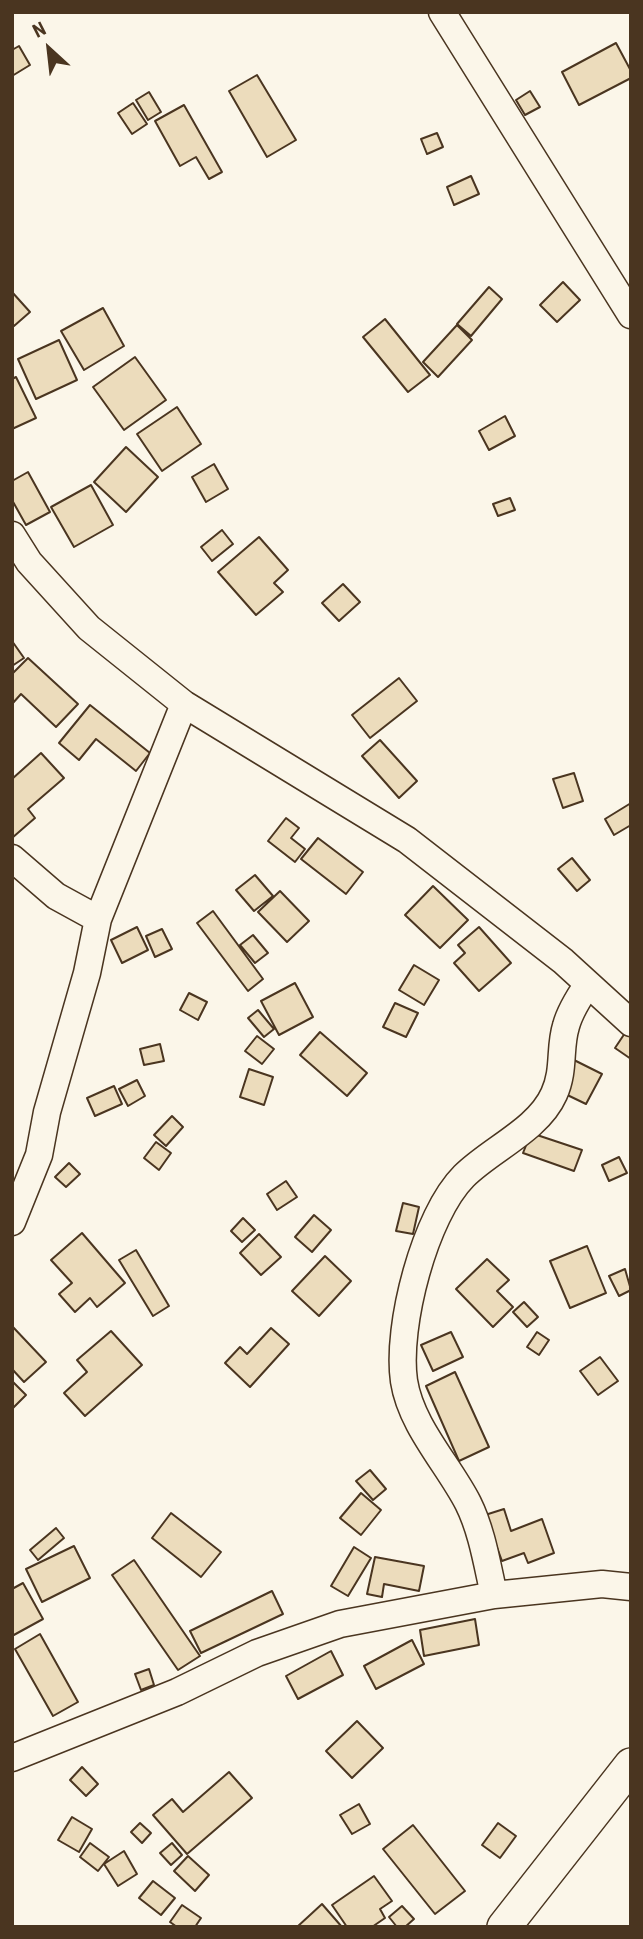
<!DOCTYPE html>
<html>
<head>
<meta charset="utf-8">
<style>
	body { margin:0 }
	#map { position:relative; width:643px; height:1939px; overflow:hidden; background:#fbf6e9; font-family:"Roboto Condensed",sans-serif }
	canvas { display:block }
	.frame { position:absolute; inset:0; border:14px solid #4a3520; pointer-events:none }
	.north { position:absolute; left:14px; top:14px; width:70px; height:70px; -webkit-text-stroke:5px #fbf6e9; paint-order:stroke; rotate:333deg; font-size:19px; font-weight:700; line-height:28px; text-align:center; color:#4a3520 }
	.north::after { content:''; display:block; margin:auto; width:24px; height:32px; background:#4a3520; clip-path:polygon(50% 0,100% 100%,50% 72%,0 100%) }
</style>
</head>
<body>
<div id="map">
<canvas width="643" height="1939"></canvas>
<div class="frame"></div>
<div class="north">N</div>
</div>
<script>
const context = document.querySelector('canvas').getContext('2d');
context.lineJoin = 'round';
function paint(path, color) { context.fillStyle = color; context.fill(path, 'evenodd'); }
function strokePath(path, color, width, dash) { context.strokeStyle = color; context.lineWidth = width; context.lineCap = dash ? 'butt' : 'round'; context.setLineDash(dash || []); context.stroke(path); }
const building = new Path2D(`
	M616 43 631 71V78L579 105 562 72Z
	M19 46 30 65 12 76V50Z
	M257 75 296 140 267 157 229 91Z
	M530 91 540 107 525 115 516 100Z
	M149 92 161 112 148 120 136 100Z
	M133 103 147 124 132 134 118 113Z
	M184 105 222 172 209 179 196 157 180 166 155 121Z
	M437 133 443 147 427 154 421 139Z
	M471 176 479 194 454 205 447 187Z
	M563 282 580 300 557 322 540 305Z
	M489 287 502 299 471 336 457 324Z
	M12 292 30 312 14 326 12 323Z
	M103 308 124 346 84 370 61 331Z
	M385 319 430 375 408 392 363 337Z
	M457 325 472 340 438 377 423 362Z
	M59 340 77 380 36 399 18 359Z
	M135 357 166 400 124 430 93 387Z
	M16 377 36 418 12 429V379Z
	M177 407 201 444 162 471 137 434Z
	M505 416 515 436 489 450 479 431Z
	M126 447 158 477 126 512 94 482Z
	M214 464 228 489 206 502 192 477Z
	M28 472 50 512 26 525 12 500V481Z
	M91 485 113 525 74 547 51 507Z
	M510 498 515 510 498 516 493 504Z
	M222 530 233 544 212 561 201 547Z
	M259 537 288 570 274 583 283 592 256 615 218 572Z
	M343 584 360 602 339 621 322 603Z
	M12 641 24 658 12 666Z
	M28 658 78 704 56 727 21 694 12 704V674Z
	M399 678 417 701 370 738 352 715Z
	M90 705 150 753 136 771 96 739 79 760 59 743Z
	M380 740 417 781 399 798 362 756Z
	M41 753 64 778 28 809 35 818 12 838V779Z
	M574 773 583 801 563 808 553 779Z
	M631 803V825L614 835 605 819Z
	M286 818 299 828 291 838 305 849 295 862 268 841Z
	M318 838 363 872 346 894 301 859Z
	M572 858 590 880 577 891 558 869Z
	M255 875 273 896 254 911 236 890Z
	M433 886 468 920 440 948 405 915Z
	M280 891 309 921 287 942 258 912Z
	M213 911 263 979 248 991 197 923Z
	M137 927 148 950 122 963 111 940Z
	M479 927 511 963 479 991 454 963 465 953 458 945Z
	M162 929 172 949 155 957 146 936Z
	M253 935 268 953 255 963 240 945Z
	M414 965 439 980 424 1005 399 990Z
	M295 983 313 1017 279 1035 261 1001Z
	M189 993 207 1002 198 1020 180 1010Z
	M395 1003 418 1013 406 1037 383 1027Z
	M258 1010 274 1029 264 1037 248 1018Z
	M320 1032 367 1073 347 1096 300 1055Z
	M625 1033 631 1036V1059L615 1048Z
	M257 1036 274 1049 262 1064 245 1051Z
	M160 1044 164 1061 144 1065 140 1049Z
	M574 1060 602 1074 586 1104 559 1091Z
	M249 1069 273 1077 264 1105 240 1097Z
	M137 1080 145 1096 128 1106 119 1089Z
	M114 1086 122 1104 95 1116 87 1098Z
	M172 1116 183 1127 166 1146 154 1135Z
	M531 1133 582 1150 574 1171 523 1153Z
	M156 1142 171 1153 159 1170 144 1158Z
	M619 1157 627 1173 609 1181 602 1165Z
	M69 1163 80 1174 66 1187 55 1177Z
	M286 1181 297 1197 277 1210 267 1194Z
	M403 1203 419 1207 413 1234 396 1231Z
	M314 1215 331 1230 312 1252 295 1237Z
	M243 1218 255 1230 242 1242 231 1231Z
	M82 1233 125 1283 97 1307 90 1298 75 1312 59 1294 72 1283 51 1260Z
	M259 1234 281 1257 261 1275 240 1253Z
	M587 1246 606 1293 570 1308 550 1261Z
	M136 1250 169 1306 153 1316 119 1260Z
	M325 1256 351 1281 319 1316 292 1291Z
	M487 1259 509 1280 497 1291 513 1307 493 1327 456 1289Z
	M625 1269 631 1290 619 1296 609 1276Z
	M524 1302 538 1317 527 1327 513 1312Z
	M12 1326 46 1362 24 1382 12 1369Z
	M271 1328 289 1344 250 1387 225 1363 240 1347 247 1354Z
	M111 1331 142 1365 85 1416 64 1393 87 1372 77 1360Z
	M451 1332 463 1357 433 1371 421 1345Z
	M537 1332 549 1340 539 1355 527 1347Z
	M600 1357 618 1381 598 1395 580 1371Z
	M455 1372 489 1447 459 1461 426 1386Z
	M12 1381 26 1395 12 1409Z
	M370 1470 386 1489 373 1500 356 1481Z
	M361 1493 381 1510 361 1535 340 1518Z
	M504 1509 511 1531 542 1519 554 1553 528 1563 524 1553 502 1561 485 1515Z
	M171 1513 221 1552 201 1577 152 1538Z
	M56 1528 64 1538 38 1560 30 1550Z
	M74 1546 90 1578 42 1602 26 1569Z
	M354 1547 371 1558 348 1596 331 1586Z
	M375 1557 424 1566 419 1591 384 1584 382 1597 367 1594Z
	M134 1560 200 1656 178 1670 112 1575Z
	M23 1583 43 1619 12 1636V1589Z
	M272 1591 283 1614 201 1653 190 1631Z
	M475 1619 479 1645 424 1656 420 1630Z
	M40 1634 78 1702 53 1716 15 1649Z
	M412 1640 424 1664 376 1689 364 1666Z
	M331 1651 343 1675 298 1699 286 1676Z
	M149 1669 154 1685 141 1690 135 1674Z
	M357 1721 383 1748 352 1778 326 1751Z
	M82 1767 98 1784 86 1796 70 1780Z
	M229 1772 252 1798 187 1854 153 1815 172 1799 183 1812Z
	M359 1804 370 1824 352 1834 340 1815Z
	M72 1817 92 1829 79 1852 58 1840Z
	M140 1823 151 1833 142 1843 131 1832Z
	M498 1823 516 1836 500 1858 482 1845Z
	M413 1825 465 1891 435 1914 383 1849Z
	M90 1843 109 1857 98 1871 80 1857Z
	M172 1843 182 1855 171 1865 160 1853Z
	M124 1851 137 1874 118 1886 104 1864Z
	M188 1856 209 1875 195 1891 174 1871Z
	M374 1876 392 1901 380 1909 385 1918 372 1927H347L332 1905Z
	M153 1881 175 1898 161 1915 139 1898Z
	M322 1904 342 1927H297Z
	M182 1905 201 1918 195 1927H177L170 1922Z
	M402 1906 414 1919 405 1927H397L389 1917Z`);
const minor = new Path2D(`
	M442 12 631 315
	M12 535 29 562 89 628 184 704 407 840 563 961 631 1023
	M12 858 56 896 98 919
	M12 1222 39 1155 47 1112 87 973 98 919 184 704
	M494 1595C487 1564 482 1531 468 1503 448 1464 411 1426 404 1381 396 1326 425 1215 464 1176 491 1149 538 1130 554 1094 565 1070 559 1048 566 1026 570 1011 579 997 588 984
	M12 1758 177 1692 257 1653 340 1624 494 1595 602 1584 631 1587`);
const major = new Path2D(`
	M504 1927 631 1765`);
paint(building, '#ecdcbc');
strokePath(building, '#4a3520', 2);
strokePath(minor, '#4a3520', 29);
strokePath(major, '#4a3520', 36);
strokePath(minor, '#fbf6e9', 26);
strokePath(major, '#fbf6e9', 33);
</script>
</body>
</html>
